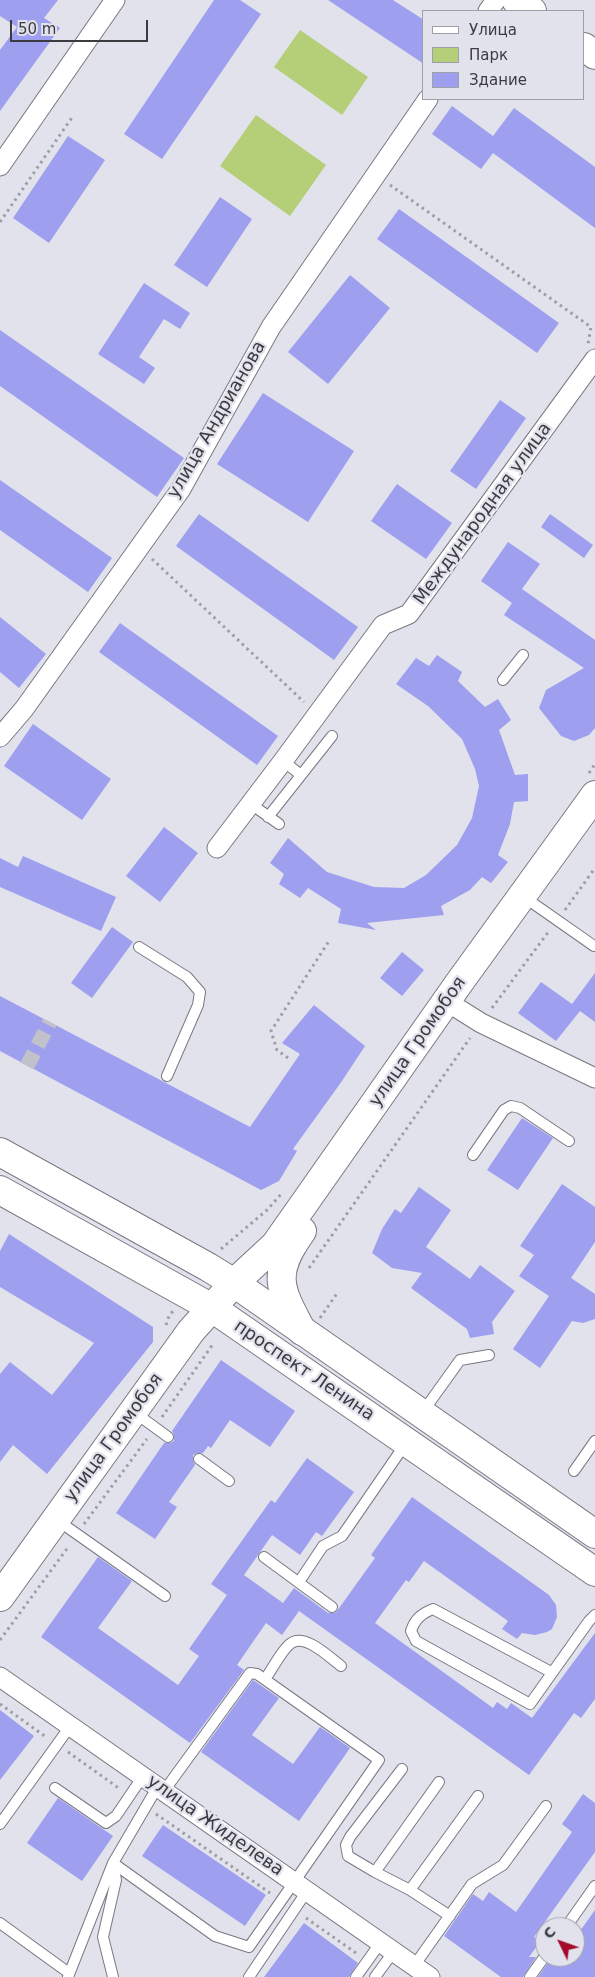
<!DOCTYPE html>
<html>
<head>
<meta charset="utf-8">
<style>
	body { margin:0 }
	#map { position:relative; width:595px; height:1977px; overflow:hidden; background:#e1e2ec; font-family:"DejaVu Sans",sans-serif }
	canvas { display:block }
	.legend { position:absolute; left:422px; top:10px; width:162px; height:90px; box-sizing:border-box; background:#e1e2ec; border:1px solid #9f9fa7; margin:0; padding:6px 9px; list-style:none; font-size:15px; color:#3b3b40 }
	.legend li { display:flex; align-items:center; gap:10px; height:25px }
	.legend b { width:25px; border:1px solid #9f9fa7 }
	.north { position:absolute; left:535px; top:1917px; width:50px; height:50px; box-sizing:border-box; background:#e1e2ec; border:1px solid #9f9fa7; border-radius:50%; rotate:312deg; font-size:14px; font-weight:700; line-height:20px; text-align:center; color:#3b3b40 }
	.north::after { content:''; display:block; margin:auto; width:18px; height:22px; background:#a60b2c; clip-path:polygon(50% 0,100% 100%,50% 72%,0 100%) }
	.scale { position:absolute; left:10px; top:20px; width:138px; height:22px; box-sizing:border-box; border:2px solid #3b3b40; border-top:0; padding-left:6px; font-size:15px; line-height:18px; white-space:nowrap; color:#3b3b40; -webkit-text-stroke:4px #e1e2ec; paint-order:stroke }
</style>
</head>
<body>
<div id="map">
<canvas width="595" height="1977"></canvas>
<ul class="legend">
<li><b style="height:6px;background:#fff"></b>Улица</li>
<li><b style="height:14px;background:#b5ce78"></b>Парк</li>
<li><b style="height:14px;background:#9e9fef"></b>Здание</li>
</ul>
<div class="north">С</div>
<div class="scale">50 m</div>
</div>
<script>
const context = document.querySelector('canvas').getContext('2d');
context.lineJoin = 'round';
function paint(path, color) { context.fillStyle = color; context.fill(path, 'evenodd'); }
function strokePath(path, color, width, dash) { context.strokeStyle = color; context.lineWidth = width; context.lineCap = dash ? 'butt' : 'round'; context.setLineDash(dash || []); context.stroke(path); }
function label(font, color, halo, rows, align = 'center') {
  context.font = font + ' "DejaVu Sans",sans-serif'; context.lineWidth = 4.5; context.setLineDash([]); context.textBaseline = 'middle'; context.strokeStyle = halo; context.fillStyle = color; for (const [text, x, y, turn = 0] of rows) {
    context.save(); context.translate(x, y); context.rotate((+turn || 0) * Math.PI / 180); context.textAlign = isNaN(turn) ? turn : align; if (halo) context.strokeText(text, 0, 0); context.fillText(text, 0, 0); context.restore();
  }
}
const green = new Path2D(`
	M300 30 368 77 342 115 274 67Z
	M256 115 326 165 290 216 220 166Z`);
const building = new Path2D(`
	M0 0H58L44 18 60 28 0 111V50L17 27 0 16Z
	M214 0H240L261 14 162 159 124 134Z
	M328 0H393L424 20V64Z
	M452 106 493 136 514 108 595 167V228L493 153 481 169 432 134Z
	M68 136 105 160 49 243 13 218Z
	M220 197 252 219 207 287 174 265Z
	M399 209 559 323 537 353 377 239Z
	M350 275 390 308 328 384 288 352Z
	M144 283 190 313 180 329 164 319 139 357 155 368 144 384 98 354Z
	M0 330 184 458 157 497 0 386Z
	M263 393 354 451 308 522 217 464Z
	M500 400 526 418 476 489 450 471Z
	M0 480 112 558 88 592 0 530Z
	M397 484 452 523 426 559 371 521Z
	M199 514 358 627 334 660 176 546Z
	M550 514 593 545 584 558 541 527Z
	M508 542 540 564 522 589 595 640V728L589 735 574 741 561 736 539 708 546 690 584 668 504 615 512 603 481 581Z
	M0 617 46 654 19 688 0 672Z
	M120 623 278 736 257 765 99 652Z
	M437 655 462 672 458 681 485 707 498 699 511 720 499 730 515 775 528 774V801L514 802 510 824 498 855 508 862 491 883 482 877 470 890 441 906 444 915 367 923 376 930 338 923 341 909 308 888 300 898 279 884 284 874 270 863 288 838 327 872 374 887 404 888 426 875 457 845 472 818 479 786 475 769 462 739 428 706 396 684 416 658 429 666Z
	M33 724 111 779 82 820 4 766Z
	M164 827 198 853 160 902 126 876Z
	M23 856 116 897 101 931 0 887V858L18 867Z
	M112 927 133 942 92 998 71 983Z
	M402 952 424 970 402 996 380 978Z
	M595 973V1022L580 1011 556 1041 518 1013 541 982 572 1004Z
	M0 996 250 1127 300 1054 282 1043 314 1005 365 1046 342 1081 293 1149 297 1151 279 1181 261 1190 0 1051Z
	M522 1118 553 1138 518 1190 487 1170Z
	M562 1184 595 1207V1242L571 1278 595 1294V1319L583 1323 572 1321 540 1368 513 1349 549 1296 519 1276 534 1255 520 1246Z
	M419 1187 451 1210 426 1247 470 1279 480 1265 515 1291 492 1322 494 1334 470 1338 467 1329 411 1288 422 1273 392 1268 372 1253 382 1229 395 1209 401 1213Z
	M9 1234 153 1327V1342L47 1474 13 1445 0 1462V1374L10 1362 52 1395 94 1343 0 1287V1251Z
	M221 1360 295 1411 270 1447 230 1420 211 1448 208 1446 203 1453H197L193 1455V1461L195 1465 169 1502 177 1507 155 1539 116 1513 164 1443H170L174 1441V1435L172 1431Z
	M307 1458 354 1492 322 1536 316 1532 300 1555 272 1535 244 1575 283 1603 294 1588 328 1613H334L337 1611 375 1558 371 1555 412 1497 549 1595 556 1605 557 1617 552 1629 547 1632 535 1635 522 1633 517 1639 502 1629 508 1621 424 1561 409 1582 406 1580 375 1623 493 1708 497 1702 507 1709 511 1703 532 1718 595 1633V1699L581 1718 574 1713 529 1775 299 1611 282 1635 266 1623 237 1665 244 1670 190 1743 41 1637 98 1557 132 1581 98 1628 178 1685 199 1656 189 1649 227 1595 211 1584 271 1500 275 1503Z
	M253 1680 279 1698 252 1735 293 1764 320 1727 350 1748 299 1821 201 1752Z
	M0 1710 34 1736 0 1780Z
	M583 1794 595 1803V1852L534 1937 540 1942 529 1957H536L523 1977H501L444 1936 473 1894 483 1901 489 1892 516 1912 572 1832 562 1824Z
	M58 1798 113 1836 82 1881 27 1843Z
	M163 1825 266 1895 245 1926 142 1856Z
	M595 1910V1977H538L552 1957H575V1938Z
	M304 1923 358 1963 349 1977H264Z`);
const pedestrianTunnel = new Path2D(`
	M27 1066 50 1022`);
const path = new Path2D(`
	M390 185 591 327 588 344
	M0 222 73 116
	M152 559 304 702
	M589 773 595 764
	M565 910 595 868
	M492 1008 549 931
	M288 1058 277 1050 271 1031 329 941
	M221 1249 267 1210 283 1192
	M309 1268 470 1038
	M320 1318 338 1292
	M166 1325 169 1316 173 1311
	M162 1417 213 1344
	M84 1524 147 1439
	M0 1640 69 1546
	M0 1704 46 1737
	M68 1752 120 1789
	M156 1814 270 1893
	M306 1918 356 1953`);
const service = new Path2D(`
	M503 680 523 655
	M283 761 301 775
	M251 804 279 824
	M268 817 332 736
	M534 904 594 946
	M139 947 187 977 200 992 198 1005 167 1076
	M473 1155 504 1110 511 1106 520 1108 569 1141
	M134 1412 168 1437
	M422 1413 460 1360 489 1355
	M199 1459 229 1481
	M574 1471 595 1441
	M57 1520 165 1596
	M264 1557 332 1607
	M299 1582 323 1546 342 1536 406 1443
	M551 1672 433 1609C421 1614 415 1619 411 1631L416 1641 530 1704 589 1621 595 1615
	M265 1679C272 1670 281 1651 290 1644 304 1632 329 1657 341 1666
	M402 1769 350 1837 346 1845 348 1856 375 1872 410 1890 450 1916
	M55 1788 106 1823 116 1816 143 1776
	M0 1824 71 1725
	M375 1872 439 1782
	M410 1890 478 1796
	M0 1923 69 1973
	M566 1927 595 1886
	M414 1966 472 1884 503 1865 546 1806
	M68 1977 113 1863 158 1786
	M113 1977 103 1937 116 1880 113 1863 215 1936 249 1947 379 1760 257 1674 250 1673 164 1791
	M249 1977 307 1891
	M356 1977 381 1942
	M375 1977 394 1951
	M530 1977 545 1956`);
const minor = new Path2D(`
	M488 11 496 0
	M0 166 115 0
	M0 737 24 709 181 489 271 327 428 99
	M217 848 283 761 383 625 409 614 595 359
	M446 1001 481 1023 595 1078
	M0 1677 430 1977`);
const secondary = new Path2D(`
	M516 0 532 11
	M584 47 595 55
	M302 1231C271 1274 279 1288 302 1331
	M0 1597 191 1331 234 1283 275 1245 459 983 595 795`);
const trunk = new Path2D(`
	M0 1152 208 1267 234 1283 595 1534
	M0 1190 212 1308 595 1572`);
const streetNames = [
	["улица Андрианова",217,420,-60],
	["Международная улица",483,514,-54],
	["улица Громобоя",418,1042,-55],
	["проспект Ленина",304,1371,34],
	["улица Громобоя",114,1438,-54],
	["улица Жиделева",215,1826,35]
];
paint(green, '#b5ce78');
paint(building, '#9e9fef');
strokePath(pedestrianTunnel, '#c0c1ca', 15, [15, 8]);
strokePath(service, '#787982', 12);
strokePath(minor, '#787982', 21);
strokePath(secondary, '#787982', 30);
strokePath(trunk, '#787982', 30);
strokePath(path, '#9d9da5', 3, [2.5, 4]);
strokePath(service, '#fff', 10);
strokePath(minor, '#fff', 19);
strokePath(secondary, '#fff', 28);
strokePath(trunk, '#fff', 28);
label('18px', '#3b3b40', '#e1e2ec', streetNames);
</script>
</body>
</html>
